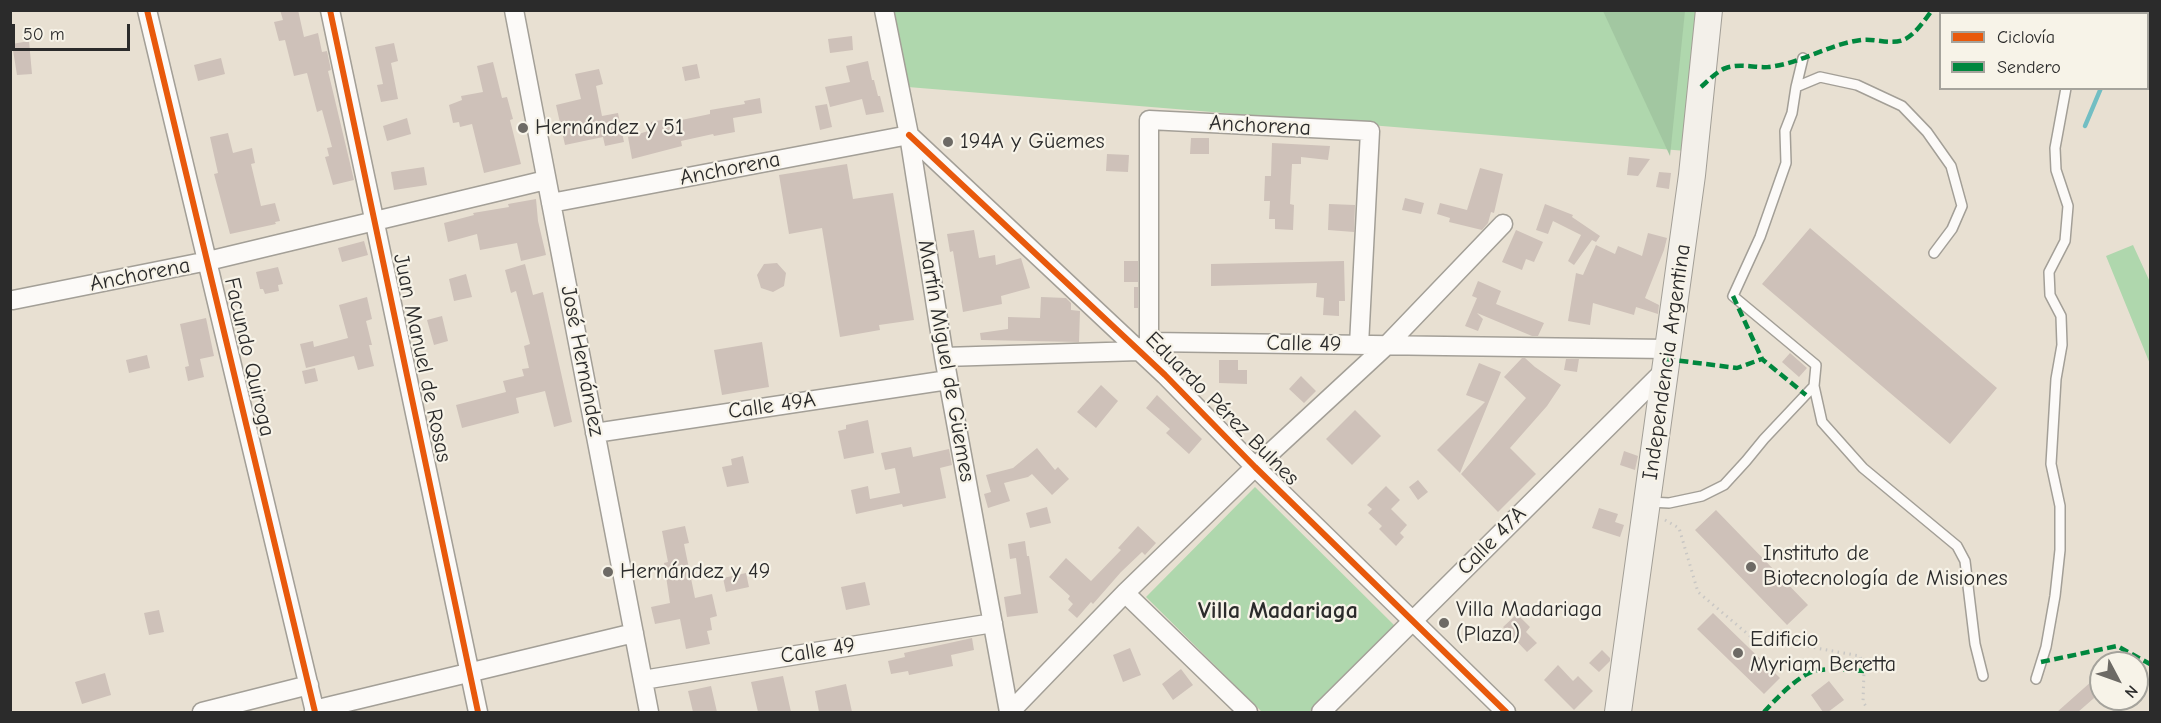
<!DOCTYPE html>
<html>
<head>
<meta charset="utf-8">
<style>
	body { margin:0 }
	#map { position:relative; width:2161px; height:723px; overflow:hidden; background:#e8e0d2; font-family:"Comic Neue",sans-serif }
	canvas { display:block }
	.frame { position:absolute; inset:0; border:12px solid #2b2b2b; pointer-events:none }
	.legend { position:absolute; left:1939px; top:12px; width:210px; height:78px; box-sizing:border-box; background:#f7f3e8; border:2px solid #a5a39c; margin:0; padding:8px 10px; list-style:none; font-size:18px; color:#2b2b2b }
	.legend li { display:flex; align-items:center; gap:12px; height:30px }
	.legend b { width:30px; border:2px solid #a5a39c }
	.north { position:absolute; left:2089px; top:651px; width:60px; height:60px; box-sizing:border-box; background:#f7f3e8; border:2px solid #a5a39c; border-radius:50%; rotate:131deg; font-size:16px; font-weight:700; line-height:24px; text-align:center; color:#2b2b2b }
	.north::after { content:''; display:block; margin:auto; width:21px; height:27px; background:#6d6a65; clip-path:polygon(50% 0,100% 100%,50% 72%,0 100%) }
	.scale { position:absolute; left:12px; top:24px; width:118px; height:27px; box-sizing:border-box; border:3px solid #2b2b2b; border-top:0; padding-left:8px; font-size:18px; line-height:21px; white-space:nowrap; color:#2b2b2b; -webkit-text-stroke:4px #f7f3e8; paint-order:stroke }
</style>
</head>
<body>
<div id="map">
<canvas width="2161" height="723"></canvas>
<div class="frame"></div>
<ul class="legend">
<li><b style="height:8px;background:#e8590c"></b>Ciclovía</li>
<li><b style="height:8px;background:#00873e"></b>Sendero</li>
</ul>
<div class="north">N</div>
<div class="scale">50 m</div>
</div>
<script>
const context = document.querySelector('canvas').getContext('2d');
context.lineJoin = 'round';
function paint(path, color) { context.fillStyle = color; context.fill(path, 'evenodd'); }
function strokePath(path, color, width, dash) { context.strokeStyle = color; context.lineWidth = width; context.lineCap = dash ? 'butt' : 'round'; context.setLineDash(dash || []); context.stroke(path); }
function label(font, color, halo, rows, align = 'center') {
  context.font = font + ' "Comic Neue",sans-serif'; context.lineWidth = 4.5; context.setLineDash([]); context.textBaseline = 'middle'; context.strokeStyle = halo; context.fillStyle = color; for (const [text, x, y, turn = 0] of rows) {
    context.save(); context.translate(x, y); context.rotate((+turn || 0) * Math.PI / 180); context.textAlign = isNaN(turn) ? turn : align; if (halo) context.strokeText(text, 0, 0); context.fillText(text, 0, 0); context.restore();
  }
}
const green = new Path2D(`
	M894 11H1701L1686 151 908 87Z
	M2133 245 2150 282V364L2106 256Z
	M1255 487 1395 626 1309 712H1262L1146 597Z`);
const forest = new Path2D(`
	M1603 11H1685L1670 156Z`);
const stream = new Path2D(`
	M2132 14 2134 10
	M2085 126 2101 88`);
const building = new Path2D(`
	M280 10H298L304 37 318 33 322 52 327 51 331 70 328 71 354 180 333 185 325 157 329 156 327 148 332 147 322 110 317 112 307 73 294 76 285 40 279 41 274 22 283 20Z
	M852 36 853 50 830 53 828 39Z
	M29 41 32 74 17 75 12 44Z
	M394 43 398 61 391 63 398 99 381 102 377 85 383 84 375 47Z
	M221 58 225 74 198 81 194 65Z
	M868 61 872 80H874L878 96H880L884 112 866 115 862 99 830 107 825 87 850 82 846 66Z
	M493 62 502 98 507 97 513 119 510 120 521 164 484 173 472 124 460 127 459 122 453 123 449 105 462 100 461 96 483 92 477 66Z
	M697 64 700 78 685 81 682 67Z
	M599 69 603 84 596 86 602 116 618 113 624 142 605 146 603 137 565 145 556 105 581 99 575 74Z
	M760 98 762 113 733 118 735 132 714 136 713 134 681 141 682 146 632 159 628 137 652 130 651 122 666 119 667 123 710 114V110L745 104 744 101Z
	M827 104 832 127 820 130 815 106Z
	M407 118 411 134 387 141 383 126Z
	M228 133 233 153 252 148 255 163 251 164 261 206 275 203 280 221 275 222 276 224 230 234 214 174 218 173 210 137Z
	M1191 138H1209V154H1190Z
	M1272 143 1330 146 1328 160 1301 157V164H1292L1290 204 1294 205 1293 230 1275 229V219H1269L1270 201H1264L1265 176H1271Z
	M1107 154 1129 155 1128 172 1106 171Z
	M1629 157 1650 159 1638 176 1627 175Z
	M847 164 853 199 893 193 914 320 879 325 880 330 840 337 822 228 789 234 779 175Z
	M424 167 427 185 394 190 391 172Z
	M1480 168 1503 174 1494 213 1491 212 1488 223 1482 230 1449 222 1450 218 1437 214 1440 203 1467 210Z
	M1659 172 1671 173 1669 189 1656 187Z
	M1405 198 1424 203 1421 214 1402 210Z
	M536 199 538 221 546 255 521 261 517 243 480 250 477 234 448 242 444 223 474 215 473 213 509 207 508 204Z
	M1329 204 1355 205 1354 232 1328 230Z
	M1545 204 1573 215 1572 217 1600 236 1596 242 1592 240 1574 265 1568 261 1581 235 1553 221 1548 234 1536 230Z
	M1810 228 1997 388 1950 444 1762 284Z
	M974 230 979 258 995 255 996 265 1021 258 1030 288 1001 296 1002 304 963 312 953 251 950 252 947 234Z
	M1516 230 1543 242 1534 262 1526 259 1522 270 1502 262Z
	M1648 233 1667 238 1664 250 1645 298 1659 305 1658 314 1636 307 1634 315 1593 303 1590 325 1568 321 1576 273 1583 275 1596 245 1615 254 1618 246 1642 256Z
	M364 241 368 255 342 262 338 248Z
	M1124 261H1138V282H1124Z
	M1344 261 1345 301H1339V316L1323 315 1324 298 1316 297 1317 283 1211 286V264Z
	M777 263 786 273 784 286 773 292 761 288 757 275 764 264Z
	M525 264 533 295 543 292 572 422 554 427 545 391 516 398 519 413 462 428 456 405 506 392 503 381 524 376 522 369 529 368 524 346 530 344 516 291 511 293 505 270Z
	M278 267 283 284 278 285 279 291 265 294 263 289H260L256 272Z
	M466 274 472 297 454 301 449 279Z
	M1478 281 1501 291 1496 304 1544 323 1538 336H1532L1477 313 1483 319 1478 331 1465 326 1477 298 1472 296Z
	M1134 287H1138V308H1134Z
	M367 297 372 319 366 321 372 345H369L374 366 358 370 354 356 306 368 300 344 313 341 314 347 348 338 339 305Z
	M1041 297 1066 298 1071 303V310L1080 311 1079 342 981 340 980 333 1008 329V317L1040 318Z
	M442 316 448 341 434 345 427 320Z
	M206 318 214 356 200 359 204 377 188 381 185 367 189 366 180 324Z
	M762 342 769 387 722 395 714 350Z
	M1790 353 1807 368 1799 377 1782 362Z
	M147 355 150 368 129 373 126 360Z
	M1522 358H1525L1535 367 1561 385 1547 406 1510 448 1536 474 1498 512 1461 474 1526 398 1504 377Z
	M1566 359H1579L1577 372 1564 370Z
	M1219 360H1238V370H1247V384L1219 383Z
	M1479 363 1501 372 1460 473 1437 450 1485 402 1466 395Z
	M315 368 318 381 305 384 302 371Z
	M1301 376 1316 391 1304 403 1289 389Z
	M1101 385 1118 401 1096 428 1077 412Z
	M1157 395 1202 439 1189 454 1166 433 1170 429 1146 408Z
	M1355 410 1381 436 1352 465 1326 439Z
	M868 420 874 453 844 459 838 431 846 429V425Z
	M911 447 913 457 949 449 952 465 940 468 946 498 903 507 902 504 856 514 851 490 868 486 870 499 900 493 895 468 885 470 881 453Z
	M1037 448 1055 470 1058 467 1069 479 1052 495 1032 474 1028 477 1004 483 1010 501 988 508 984 494 991 492 986 475 1013 468Z
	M1624 451 1638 456 1635 470 1620 465Z
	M743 456 749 483 727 487 722 467 732 465 731 459Z
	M1418 480 1428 492 1418 500 1409 487Z
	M1386 486 1400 500 1391 509 1407 525 1400 533 1404 537 1396 546 1379 529 1382 526 1368 513 1372 509 1367 505Z
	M1047 507 1051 523 1030 528 1026 513Z
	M1599 508 1618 514 1615 522 1624 525 1620 537 1592 528Z
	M1716 510 1808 605 1787 625 1695 530Z
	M685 526 689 543 684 544 695 598 712 594 717 616 710 618 712 630 707 631 710 644 686 649 680 619 655 624 651 607 670 603 664 563 668 562 662 531Z
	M1138 526 1156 543 1145 555 1142 552 1121 572 1093 604 1091 602 1077 618 1068 610 1073 604 1068 599 1070 596 1049 577 1066 558 1091 581 1121 550 1118 548Z
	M1025 541 1027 556H1029L1038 613 1007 617 1004 597 1021 594 1016 558 1010 559 1008 544Z
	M746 573 749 587 726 592 723 578Z
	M865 582 870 605 846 610 841 587Z
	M159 610 164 632 149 635 144 613Z
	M1713 613 1780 678 1764 694 1697 629Z
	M1517 614 1530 627 1526 632 1537 643 1527 652 1503 627Z
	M972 638 974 650 951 655 953 666 909 675 908 671 891 674 888 661 905 657 904 653Z
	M1130 648 1141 675 1123 682 1113 655Z
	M1602 650 1610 658V661L1599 672 1589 663Z
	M1558 665 1573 681 1578 676 1593 691 1574 710 1544 680Z
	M1181 669 1193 685 1173 700 1162 684Z
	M105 673 111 695 82 704 75 682Z
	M2101 673V692L2078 712H2057Z
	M783 676 791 712H758L751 682Z
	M1829 681 1844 700 1828 712H1823L1811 695Z
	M846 684 852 712H819L815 691Z
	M711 686 717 712H693L688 691Z`);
const path = new Path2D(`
	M1665 520 1679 528 1698 592 1750 636 1860 656 1864 671 1863 702 1868 709`);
const lane = new Path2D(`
	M2091 14 2092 10
	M1796 87 1803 58
	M1814 386 1822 422 1863 468 1957 546 1965 561 1975 644 1983 676
	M1649 502 1669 503 1702 496 1724 485 1746 461 1764 439 1814 386 1816 365 1733 296 1760 237 1786 163 1785 131 1792 113 1796 87 1820 77 1857 85 1902 106 1927 132 1951 166 1962 206 1952 229 1934 253
	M2036 679 2046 647 2055 596 2060 550V506L2051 464 2056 379 2062 345 2061 316 2050 295 2049 272 2065 241 2068 206 2056 170 2055 148 2066 88`);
const street = new Path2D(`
	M147 10 315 712
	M330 10 478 712
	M514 10 649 712
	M884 10 909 135 944 357 1009 712
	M909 135 1165 375 1255 467 1506 712
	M551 203 909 135
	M13 300 208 261 546 180
	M1149 342V120L1370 131 1359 345
	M944 357 1139 351 1149 342 1667 349
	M595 433 948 380
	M1125 593 1248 712
	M643 680 993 623
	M314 710 634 633
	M202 712 309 685
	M1010 712 1125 593 1255 467 1387 345 1503 224
	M1321 712 1665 370`);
const secondary = new Path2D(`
	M1618 712 1692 175 1709 10`);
const quiet = new Path2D(`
	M1701 87C1708 81 1717 71 1726 68 1741 63 1754 68 1768 67 1800 64 1829 44 1861 40 1875 38 1889 45 1903 40 1914 36 1925 20 1932 10
	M1733 296 1762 359
	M1666 359 1737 368 1762 359 1806 395
	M2041 662 2117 646 2150 664
	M1764 712C1776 699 1791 683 1807 674 1821 666 1849 670 1864 671`);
const cycleway = new Path2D(`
	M147 10 315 712
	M330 10 478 712
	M909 135 1165 375 1255 467 1506 712`);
const markers = [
	[523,128,6,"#6d6a65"],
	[948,142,6,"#6d6a65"],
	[1751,567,6,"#6d6a65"],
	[608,572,6,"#6d6a65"],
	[1444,623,6,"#6d6a65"],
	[1738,653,6,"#6d6a65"]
];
const streetNames = [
	["Anchorena",1260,126,3],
	["Anchorena",730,169,-11],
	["Anchorena",140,275,-11],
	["Calle 49",1304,344,1],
	["Facundo Quiroga",249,357,77],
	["Juan Manuel de Rosas",422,358,78],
	["José Hernández",582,361,79],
	["Martín Miguel de Güemes",946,361,80],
	["Independencia Argentina",1667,362,-82],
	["Calle 49A",772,406,-8],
	["Eduardo Pérez Bulnes",1222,409,45],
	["Calle 47A",1492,541,-45],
	["Calle 49",818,651,-9]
];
const poiNames = [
	["Hernández y 51",535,128],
	["194A y Güemes",960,142],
	["Instituto de",1763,554],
	["Biotecnología de Misiones",1763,579],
	["Hernández y 49",620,572],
	["Villa Madariaga",1456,610],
	["(Plaza)",1456,635],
	["Edificio",1750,640],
	["Myriam Beretta",1750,665]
];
const neighbourhoodNames = [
	["Villa Madariaga",1278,611]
];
paint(green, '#afd7ad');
paint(forest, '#a2c7a1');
strokePath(stream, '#72bec3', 4.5);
paint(building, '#cec1b9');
strokePath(lane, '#a39f97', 12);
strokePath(street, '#a39f97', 21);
strokePath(secondary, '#a39f97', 28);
strokePath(path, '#c9c7c4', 3, [1.5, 4.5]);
strokePath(lane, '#fcfaf8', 9);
strokePath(street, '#fcfaf8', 18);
strokePath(secondary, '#f3f0ea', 26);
strokePath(quiet, '#00873e', 4.5, [9, 4.5]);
strokePath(cycleway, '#e8590c', 6);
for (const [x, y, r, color] of markers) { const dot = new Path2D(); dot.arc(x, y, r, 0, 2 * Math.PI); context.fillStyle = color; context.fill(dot); strokePath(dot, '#f7f3e8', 2); }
label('22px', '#2b2b2b', '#f7f3e8', streetNames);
label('22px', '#2b2b2b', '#f7f3e8', poiNames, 'left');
label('bold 24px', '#2b2b2b', '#f7f3e8', neighbourhoodNames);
</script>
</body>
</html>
